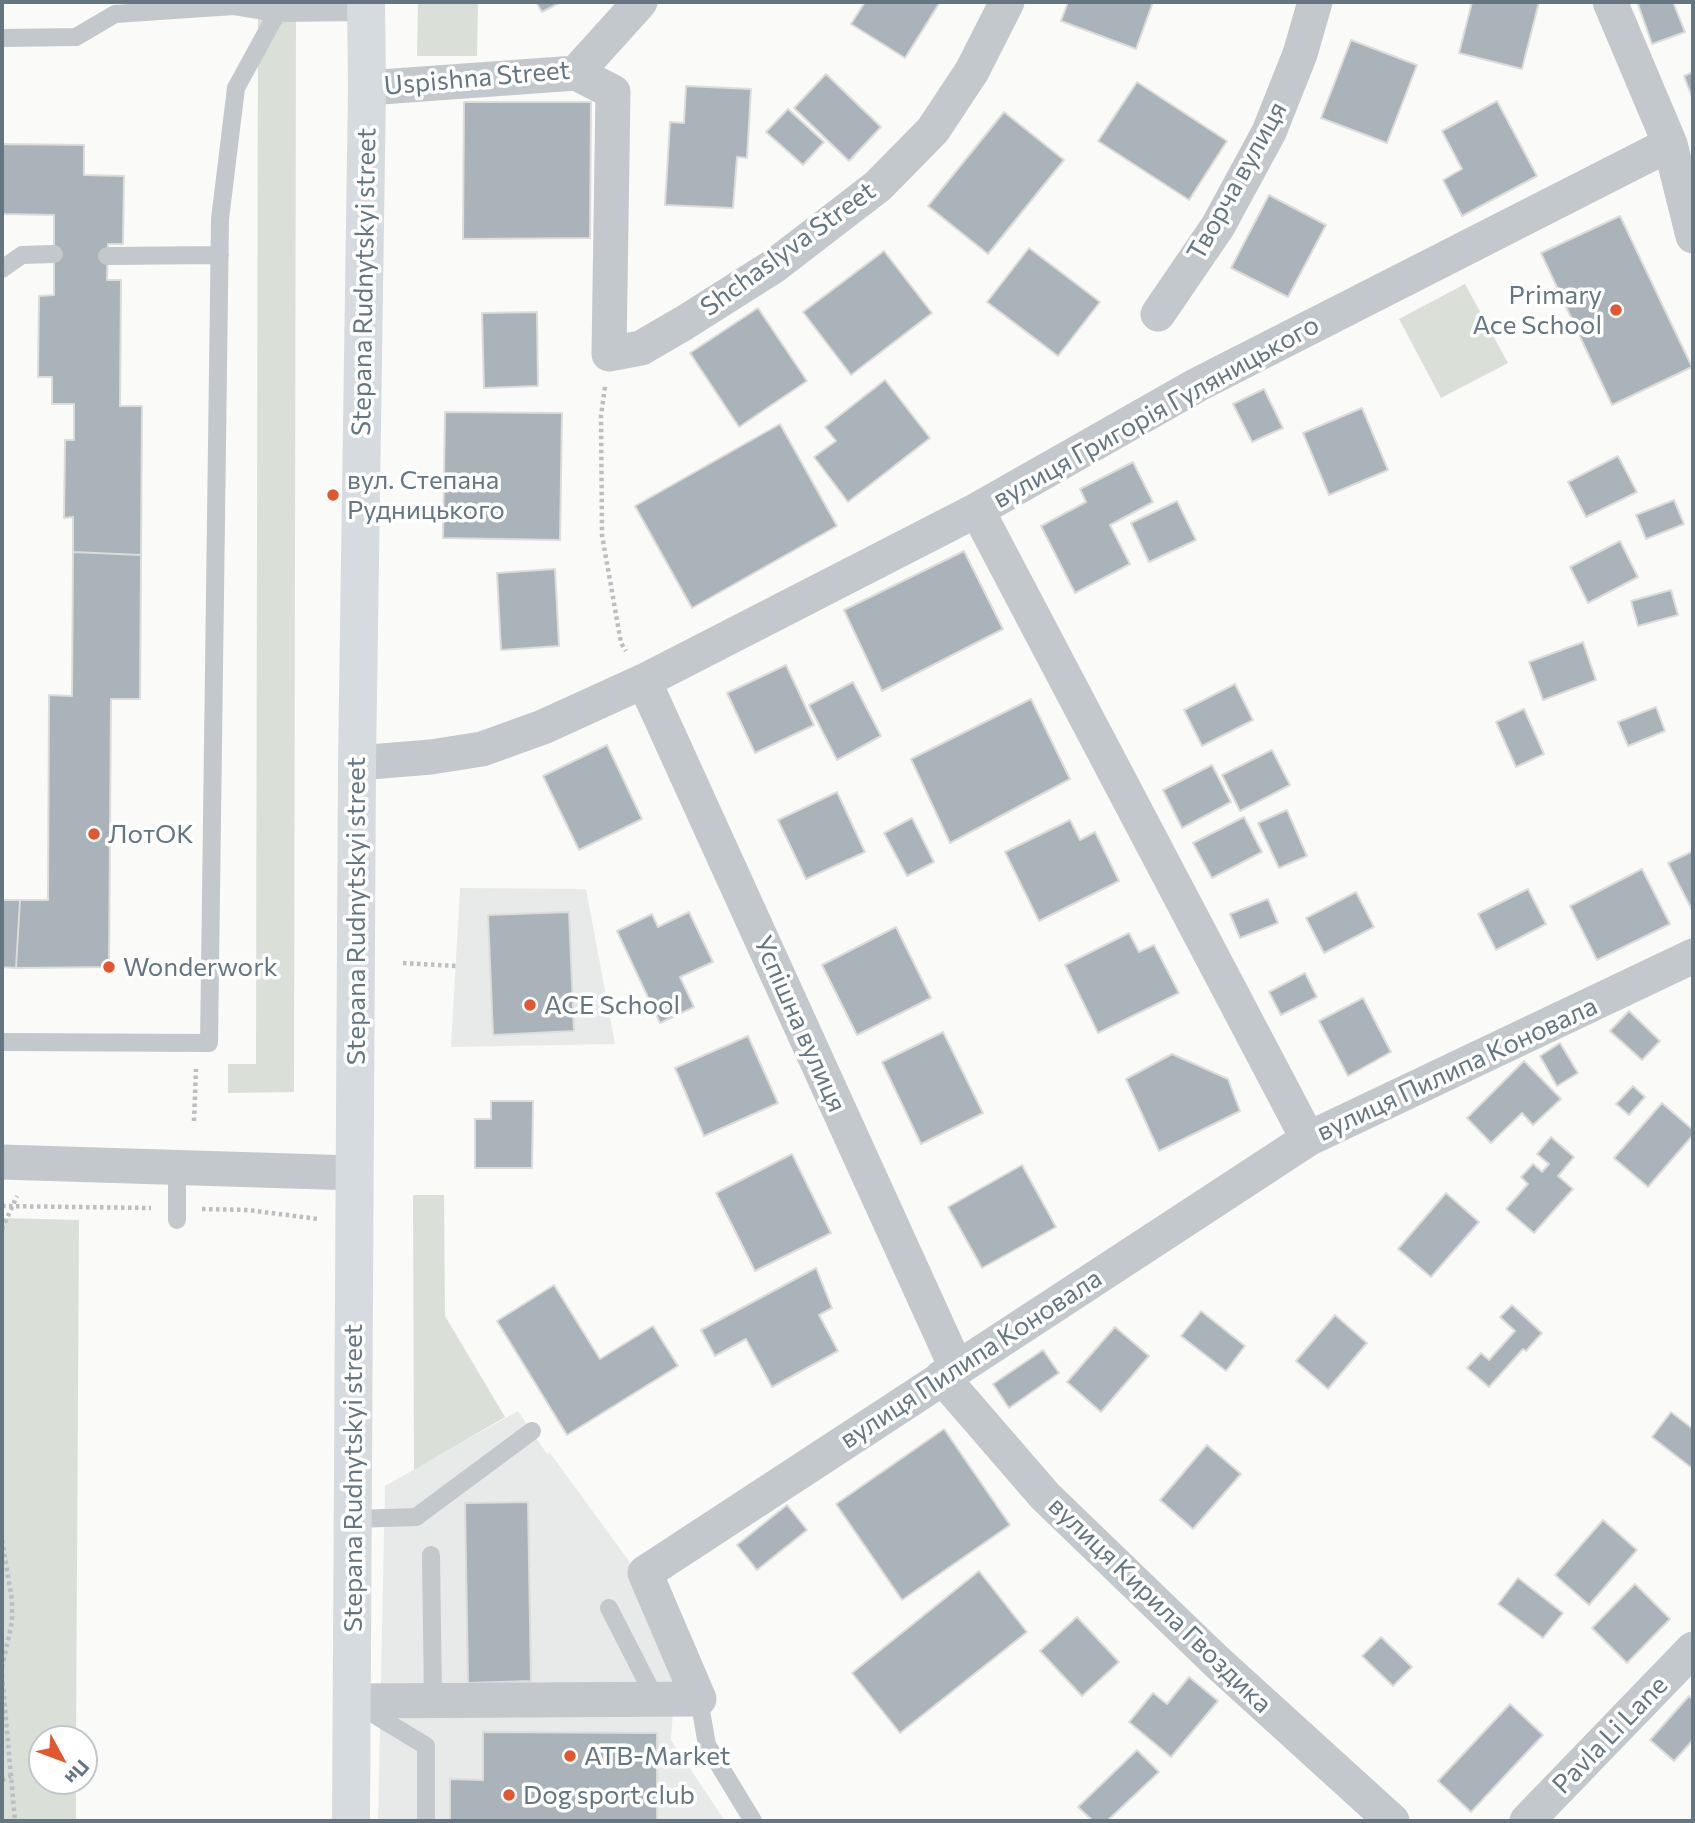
<!DOCTYPE html>
<html>
<head>
<meta charset="utf-8">
<style>
	body { margin:0 }
	#map { position:relative; width:1695px; height:1823px; overflow:hidden; background:#fafaf8; font-family:Commissioner,sans-serif }
	canvas { display:block }
	.frame { position:absolute; inset:0; border:4px solid #657683; pointer-events:none }
	.north { position:absolute; left:28px; top:1725px; width:70px; height:70px; box-sizing:border-box; background:#fff; border:2px solid #c1c8cd; border-radius:50%; rotate:131deg; font-size:19px; font-weight:700; line-height:28px; text-align:center; color:#657683 }
	.north::after { content:''; display:block; margin:auto; width:24px; height:32px; background:#e4572e; clip-path:polygon(50% 0,100% 100%,50% 72%,0 100%) }
</style>
</head>
<body>
<div id="map">
<canvas width="1695" height="1823"></canvas>
<div class="frame"></div>
<div class="north">Пн</div>
</div>
<script>
const context = document.querySelector('canvas').getContext('2d');
context.lineJoin = 'round';
function paint(path, color) { context.fillStyle = color; context.fill(path, 'evenodd'); }
function strokePath(path, color, width, dash) { context.strokeStyle = color; context.lineWidth = width; context.lineCap = dash ? 'butt' : 'round'; context.setLineDash(dash || []); context.stroke(path); }
function label(font, color, halo, rows, align = 'center') {
  context.font = font + ' Commissioner,sans-serif'; context.lineWidth = 7; context.setLineDash([]); context.textBaseline = 'middle'; context.strokeStyle = halo; context.fillStyle = color; for (const [text, x, y, turn = 0] of rows) {
    context.save(); context.translate(x, y); context.rotate((+turn || 0) * Math.PI / 180); context.textAlign = isNaN(turn) ? turn : align; if (halo) context.strokeText(text, 0, 0); context.fillText(text, 0, 0); context.restore();
  }
}
const built = new Path2D(`
	M460 888 586 889 615 1044 451 1047Z
	M518 1411 547 1454 550 1453 629 1561 675 1681 671 1740 725 1821H378L385 1486Z`);
const green = new Path2D(`
	M258 2H296L294 1092 228 1093V1064H256Z
	M418 2H478L477 56H417Z
	M1465 284 1508 363 1441 398 1399 319Z
	M413 1195H444L445 1316 505 1417 414 1470Z
	M2 1218 79 1220 76 1739H42V1781H76V1821H2Z`);
const building = new Path2D(`
	M536 2H561L542 12Z
	M865 2H940L905 58 851 24Z
	M1068 2H1153L1136 49 1061 21Z
	M1472 2H1539L1522 69 1459 53Z
	M1644 2H1673L1685 32 1652 44 1638 4Z
	M1351 40 1417 65 1387 143 1321 118Z
	M1693 72V100L1684 76Z
	M826 74 881 127 849 161 794 108Z
	M1137 82 1227 141 1189 200 1098 141Z
	M686 86 751 89 747 158 737 157 733 208 665 205 670 122 684 123Z
	M1497 101 1537 176 1462 216 1443 180 1462 169 1442 131Z
	M464 102H591L590 238 463 239Z
	M788 109 824 142 803 165 766 132Z
	M1004 112 1064 160 988 254 928 206Z
	M2 144 84 145V175L124 176 123 244H108L107 280H121L120 406H142L141 555 73 552V517L64 518 65 440H74V404H52V377H38L39 296 54 295V215L2 214Z
	M1269 195 1326 225 1288 297 1231 268Z
	M1620 216 1692 367 1612 405 1541 253Z
	M1029 248 1100 302 1058 356 987 302Z
	M884 251 932 313 851 375 803 312Z
	M758 308 807 381 739 427 690 353Z
	M537 312 538 386 484 388 482 313Z
	M885 380 930 438 848 502 814 457 836 441 825 427Z
	M1264 389 1283 428 1252 442 1233 404Z
	M1362 408 1388 470 1329 495 1303 433Z
	M445 412 562 413 560 540 443 538Z
	M780 424 837 526 692 608 635 506Z
	M1618 456 1637 492 1586 517 1568 482Z
	M1133 462 1153 502 1110 525 1130 564 1075 593 1041 526 1086 502 1080 489Z
	M1674 500 1684 524 1646 539 1636 515Z
	M1177 501 1196 540 1149 562 1131 523Z
	M1620 541 1638 577 1588 603 1570 567Z
	M964 551 1003 629 882 691 844 610Z
	M73 552 141 555 140 699H111L109 967 16 968 20 900H48L49 695 72 696Z
	M555 569 559 646 501 650 497 573Z
	M1671 590 1678 615 1638 626 1631 601Z
	M1583 642 1596 680 1543 700 1529 662Z
	M786 665 814 725 755 753 727 693Z
	M853 682 881 736 837 760 809 705Z
	M1235 684 1253 720 1202 746 1184 710Z
	M1031 699 1070 779 950 843 911 759Z
	M1656 707 1665 731 1628 746 1618 722Z
	M1524 709 1544 754 1516 767 1496 722Z
	M607 745 642 819 579 850 543 776Z
	M1272 750 1290 785 1240 811 1222 775Z
	M1212 765 1231 802 1182 828 1163 790Z
	M837 792 865 852 806 879 778 820Z
	M1287 810 1307 856 1279 868 1258 823Z
	M1244 817 1262 852 1212 878 1193 843Z
	M912 818 934 862 907 876 884 833Z
	M1070 820 1080 840 1095 832 1119 881 1039 921 1005 852Z
	M1693 851V912L1668 863Z
	M1642 869 1670 924 1597 960 1570 906Z
	M1528 889 1546 924 1496 950 1478 914Z
	M1356 892 1374 927 1324 953 1306 918Z
	M1268 899 1278 923 1240 938 1230 914Z
	M2 900H20L16 968 2 967Z
	M569 912 574 1031 493 1035 488 915Z
	M689 912 713 962 680 977 694 1007 660 1023 617 931 652 914 658 927Z
	M896 927 931 998 857 1035 822 965Z
	M1129 933 1139 952 1154 945 1179 993 1098 1033 1065 965Z
	M1305 973 1317 997 1281 1015 1269 992Z
	M1363 998 1391 1052 1348 1076 1319 1021Z
	M1629 1011 1660 1041 1642 1060 1610 1031Z
	M943 1032 983 1113 921 1144 882 1062Z
	M748 1036 778 1103 704 1136 675 1068Z
	M1560 1043 1578 1073 1557 1086 1540 1056Z
	M1172 1054 1228 1079 1240 1111 1159 1151 1126 1079Z
	M1524 1061 1561 1099 1533 1125 1522 1113 1491 1143 1467 1118Z
	M1633 1086 1645 1097 1629 1115 1616 1104Z
	M491 1101H533L532 1168H475V1119H491Z
	M1662 1103 1693 1130V1135L1648 1187 1614 1158Z
	M1551 1137 1574 1157 1558 1176 1573 1189 1534 1233 1506 1209 1528 1184 1521 1177 1533 1164 1542 1172 1549 1164 1537 1154Z
	M792 1154 831 1233 755 1271 716 1193Z
	M1022 1165 1056 1227 982 1268 948 1207Z
	M1446 1193 1479 1222 1431 1277 1398 1249Z
	M816 1268 832 1308 819 1315 838 1351 772 1387 746 1339 715 1356 701 1330Z
	M554 1285 600 1359 653 1326 678 1366 567 1435 497 1321Z
	M1512 1305 1542 1333 1526 1351 1523 1349 1489 1387 1467 1368 1481 1353 1489 1360 1515 1331 1500 1317Z
	M1201 1311 1245 1346 1226 1371 1181 1336Z
	M1335 1315 1367 1343 1328 1389 1296 1361Z
	M1115 1327 1149 1356 1101 1412 1067 1382Z
	M1043 1350 1059 1373 1009 1408 993 1384Z
	M1671 1412 1693 1429V1469L1652 1437Z
	M944 1429 1010 1525 902 1600 836 1504Z
	M1207 1445 1241 1474 1193 1529 1160 1500Z
	M528 1502 531 1681 468 1683 465 1503Z
	M787 1505 807 1530 757 1570 737 1545Z
	M1603 1520 1637 1550 1589 1605 1555 1575Z
	M979 1571 1027 1632 900 1733 852 1673Z
	M1518 1578 1563 1613 1543 1638 1498 1604Z
	M1635 1584 1670 1619 1627 1663 1592 1628Z
	M1077 1617 1119 1662 1082 1696 1040 1651Z
	M1381 1637 1412 1667 1393 1686 1362 1656Z
	M1189 1677 1218 1701 1171 1757 1129 1722 1153 1693 1167 1704Z
	M1689 1696 1693 1700V1740L1674 1761 1650 1740Z
	M1510 1704 1543 1735 1471 1812 1438 1781Z
	M483 1732 657 1733V1821H450V1779L483 1780Z
	M1137 1750 1159 1772 1107 1821H1093L1078 1807Z`);
const path = new Path2D(`
	M605 387 601 416 602 535 621 643 626 651
	M403 963 456 966
	M194 1121 196 1069
	M2 1206 151 1208
	M202 1209 248 1210 318 1219
	M2 1229 17 1196
	M2 1540 12 1600V1622L2 1667
	M2 1675 15 1821
	M2 1780 11 1776`);
const service = new Path2D(`
	M2 38 76 37 115 14 234 6 277 13 366 12
	M107 256 220 255
	M2 269 22 255 54 254
	M2 1042 209 1043 220 219 236 88 277 13
	M177 1220V1169
	M353 1519 416 1517 532 1431
	M431 1555 433 1701
	M609 1608 656 1700
	M699 1699 707 1745 753 1821
	M362 1707 426 1746V1821`);
const minor = new Path2D(`
	M1610 2 1670 144 1693 236
	M576 73 613 92 609 354 641 348 684 323 774 266 878 186 933 130 972 71 1007 2
	M367 88 576 73 640 2
	M1158 314 1218 226 1269 132 1300 54 1315 2
	M977 510 1308 1139
	M644 681 956 1367
	M357 763 431 757 482 749 543 727 644 681 977 510 1197 385 1670 144
	M2 1162 355 1173
	M942 1377 1045 1496 1216 1661 1392 1821
	M352 1701 699 1699 645 1573 1308 1139 1693 956
	M1527 1821 1693 1649`);
const secondary = new Path2D(`
	M351 1821 357 763 367 88 366 2`);
const markers = [
	[1616,310,7,"#e4572e"],
	[333,495,7,"#e4572e"],
	[94,834,7,"#e4572e"],
	[109,967,7,"#e4572e"],
	[530,1005,7,"#e4572e"],
	[570,1756,7,"#e4572e"],
	[509,1795,7,"#e4572e"]
];
const streetNames = [
	["Uspishna Street",477,78,-5],
	["Творча вулиця",1237,181,-61],
	["Shchaslyva Street",788,249,-36],
	["Stepana Rudnytskyi street",364,282,-89],
	["вулиця Григорія Гуляницького",1156,412,-29],
	["Stepana Rudnytskyi street",356,911,-90],
	["Успішна вулиця",800,1024,66],
	["вулиця Пилипа Коновала",1457,1069,-25],
	["вулиця Пилипа Коновала",971,1359,-33],
	["Stepana Rudnytskyi street",353,1478,-90],
	["вулиця Кирила Гвоздика",1160,1605,44],
	["Pavla Li Lane",1610,1735,-46]
];
const poiNames = [
	["Primary",1602,295,"right"],
	["Ace School",1602,325,"right"],
	["вул. Степана",347,480],
	["Рудницького",347,510],
	["ЛотОК",108,834],
	["Wonderwork",123,967],
	["ACE School",544,1005],
	["ATB-Market",584,1756],
	["Dog sport club",523,1795]
];
paint(built, '#e8e9e9');
paint(green, '#dadfd7');
paint(building, '#aab3b9');
strokePath(building, '#dcdcda', 2);
strokePath(path, '#bbbfc2', 4.5, [3.5, 3.5]);
strokePath(service, '#c3c8cc', 18);
strokePath(minor, '#c3c8cc', 35);
strokePath(secondary, '#d6dbdf', 38);
for (const [x, y, r, color] of markers) { const dot = new Path2D(); dot.arc(x, y, r, 0, 2 * Math.PI); context.fillStyle = color; context.fill(dot); strokePath(dot, '#fff', 2.5); }
label('26px', '#657683', '#fff', streetNames);
label('26px', '#657683', '#fff', poiNames, 'left');
</script>
</body>
</html>
